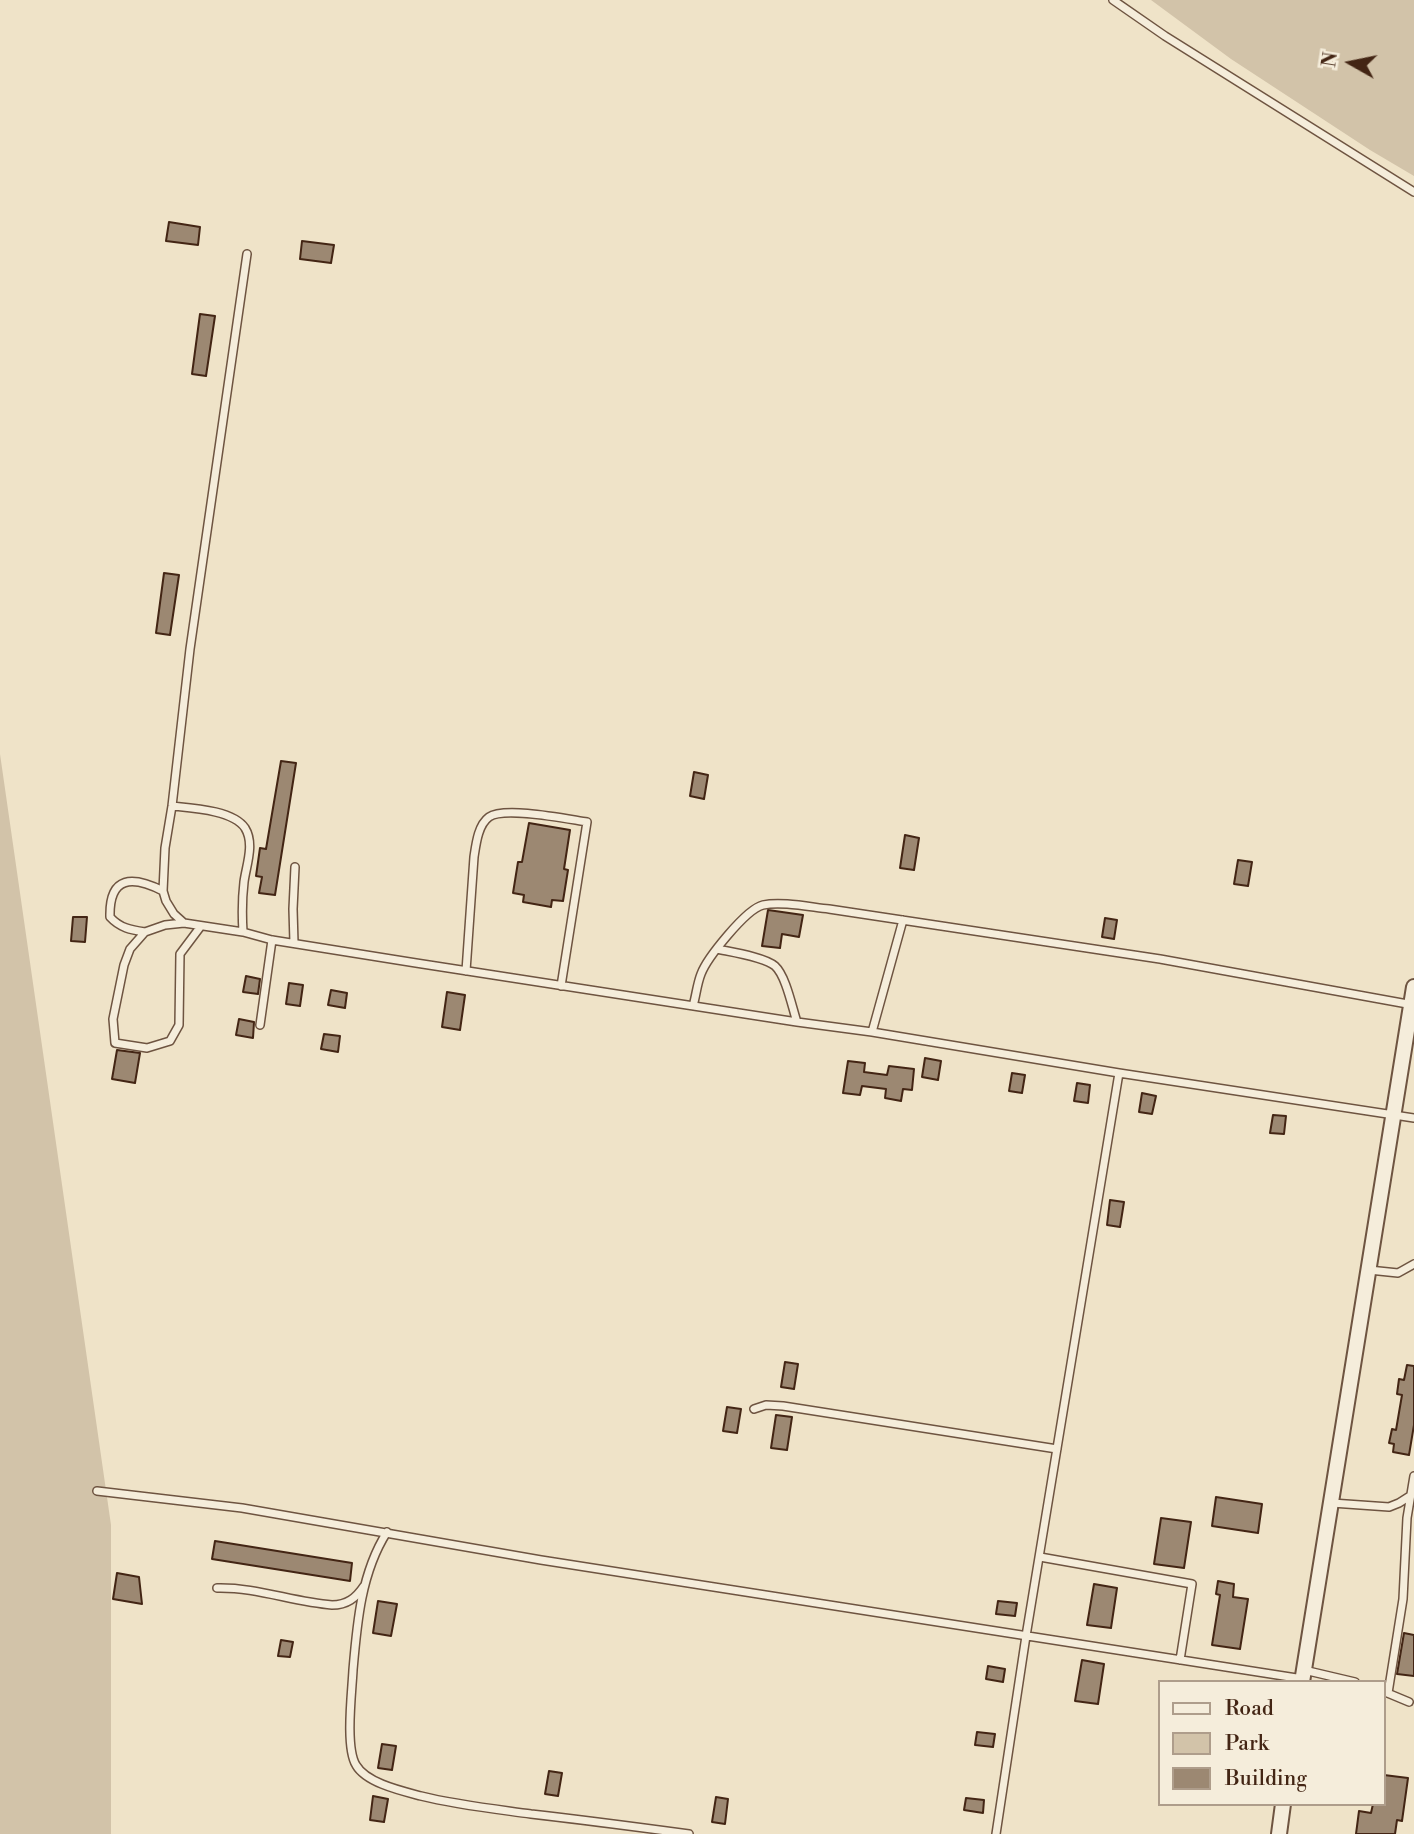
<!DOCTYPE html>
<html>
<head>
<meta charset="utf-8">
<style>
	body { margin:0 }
	#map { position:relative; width:1414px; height:1834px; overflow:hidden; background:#efe3c8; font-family:"Libre Bodoni",serif }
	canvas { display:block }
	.legend { position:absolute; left:1158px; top:1680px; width:228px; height:126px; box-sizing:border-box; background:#f5eddb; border:2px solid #ae9d8b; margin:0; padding:9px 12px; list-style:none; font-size:21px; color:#432514 }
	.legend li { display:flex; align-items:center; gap:14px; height:35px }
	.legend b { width:35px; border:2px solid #ae9d8b }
	.north { position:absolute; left:1316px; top:28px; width:70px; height:70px; -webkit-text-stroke:5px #f5eddb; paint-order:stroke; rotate:279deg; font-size:19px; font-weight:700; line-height:28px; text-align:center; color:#432514 }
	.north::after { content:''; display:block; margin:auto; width:24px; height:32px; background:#432514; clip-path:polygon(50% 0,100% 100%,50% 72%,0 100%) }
</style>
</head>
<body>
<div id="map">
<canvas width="1414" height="1834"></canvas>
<ul class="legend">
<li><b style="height:9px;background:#f5eddb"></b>Road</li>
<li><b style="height:19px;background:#d2c3a9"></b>Park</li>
<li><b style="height:19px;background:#9c8872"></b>Building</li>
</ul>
<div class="north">N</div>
</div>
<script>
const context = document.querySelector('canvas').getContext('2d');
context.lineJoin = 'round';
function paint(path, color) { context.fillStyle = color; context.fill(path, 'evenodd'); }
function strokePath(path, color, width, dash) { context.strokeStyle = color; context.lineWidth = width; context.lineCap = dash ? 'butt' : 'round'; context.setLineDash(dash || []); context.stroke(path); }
const green = new Path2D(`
	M1151 0H1414V176L1370 150 1231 59Z
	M0 754 111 1525V1834H0Z`);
const building = new Path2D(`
	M169 222 200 227 198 245 166 241Z
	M302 241 334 245 331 263 300 259Z
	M200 314 215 316 206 376 192 374Z
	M164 573 179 575 170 635 156 633Z
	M281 761 296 763 275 895 259 893 262 877 256 876 260 848 266 849Z
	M694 772 708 775 704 799 690 796Z
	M529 823 570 830 564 869 568 870 563 901 552 900 551 907 523 902 524 895 513 893 518 862H522Z
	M905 835 919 838 914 870 900 868Z
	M1238 860 1252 862 1248 886 1234 884Z
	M768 910 803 915 799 937 782 934 780 948 762 946Z
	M73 917H87L85 942 71 941Z
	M1105 918 1117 920 1114 939 1102 937Z
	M246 976 260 979 258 994 243 992Z
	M289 983 303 985 300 1006 286 1004Z
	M331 990 347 993 345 1008 328 1005Z
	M447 992 465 995 460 1030 442 1027Z
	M239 1019 254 1022 253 1038 236 1035Z
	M324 1034 340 1036 338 1052 321 1049Z
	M117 1050 140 1053 135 1083 112 1079Z
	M925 1058 941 1061 938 1080 922 1077Z
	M848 1061 865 1063 864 1072 887 1075 889 1066 914 1069 912 1090 903 1089 901 1101 885 1098 886 1089 862 1086 860 1095 843 1093Z
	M1012 1073 1025 1075 1022 1093 1009 1091Z
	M1077 1083 1090 1085 1088 1103 1074 1101Z
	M1142 1093 1156 1096 1152 1114 1139 1112Z
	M1273 1115 1286 1116 1284 1134 1270 1133Z
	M1110 1200 1124 1202 1120 1227 1107 1225Z
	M785 1362 798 1364 794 1389 781 1387Z
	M1407 1365 1414 1366V1425L1409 1455 1393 1452 1394 1444 1389 1443 1392 1429 1396 1430 1402 1395 1397 1394 1399 1379 1404 1380Z
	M727 1407 741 1409 737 1433 723 1431Z
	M776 1415 792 1417 787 1450 771 1448Z
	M1216 1497 1262 1504 1258 1533 1212 1526Z
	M1161 1518 1191 1522 1184 1568 1154 1564Z
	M215 1541 352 1563 350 1581 212 1559Z
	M117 1573 139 1577 142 1604 113 1599Z
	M1218 1581 1234 1584 1233 1597 1248 1599 1240 1649 1212 1645 1220 1595 1216 1594Z
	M1094 1584 1117 1588 1111 1628 1087 1625Z
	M378 1601 397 1604 391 1636 373 1633Z
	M998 1601 1017 1603 1015 1616 996 1614Z
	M1404 1633 1414 1635V1676L1397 1674Z
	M281 1640 293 1642 290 1657 278 1656Z
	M1082 1660 1104 1664 1098 1704 1075 1701Z
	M988 1666 1005 1669 1003 1682 986 1679Z
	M977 1732 995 1734 993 1747 975 1745Z
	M382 1744 396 1746 392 1770 378 1768Z
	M549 1771 562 1773 558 1796 545 1794Z
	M1384 1775 1408 1778 1402 1821 1397 1820 1395 1834H1356L1359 1811 1371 1813 1373 1804H1384Z
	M373 1796 388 1799 384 1822 370 1820Z
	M716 1797 728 1799 725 1824 712 1822Z
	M966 1798 984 1800 983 1813 964 1810Z`);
const lane = new Path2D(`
	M1113 0 1165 36 1414 192
	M172 806C191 808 233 810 245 828 255 844 246 866 244 882 242 899 242 916 243 932
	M184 923 174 914 166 901 163 891 165 848 172 806 190 649 247 254
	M201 926 180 954 179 1025 170 1041 147 1048 115 1043 113 1019 124 965 130 949 145 932 165 925 184 923 243 932 272 940 416 963 797 1022 872 1032 1119 1073 1414 1118
	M145 932C131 930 120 928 110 917 109 875 133 876 163 891
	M294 943 293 909 295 867
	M717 949C731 952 765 957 775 966 786 976 792 1007 797 1022
	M466 971 474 857C476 844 478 825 489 817 504 806 567 819 587 822L561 986
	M693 1006C696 996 697 984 701 974 707 958 746 909 763 905 781 901 810 907 829 909L1160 959 1413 1005
	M260 1025 272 940
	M872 1032 903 920
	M1369 1270 1398 1273 1414 1264
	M754 1409 766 1405 783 1406 1057 1449
	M97 1491 242 1508 541 1560 1303 1679
	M1332 1503 1389 1507 1399 1503 1410 1496
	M387 1532C361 1573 357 1623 353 1670 352 1692 345 1747 356 1765 366 1783 402 1791 421 1796 457 1805 495 1809 531 1814 584 1820 637 1827 689 1834
	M1040 1557 1192 1584 1180 1660
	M217 1588C256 1587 293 1602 332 1605 347 1605 356 1598 364 1586
	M1304 1670 1355 1682
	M1385 1692 1409 1702
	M1388 1693 1403 1599 1407 1518 1414 1476
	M996 1834 1026 1636 1119 1073`);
const street = new Path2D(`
	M1302 1682 1414 987
	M1279 1834 1283 1804`);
paint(green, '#d2c3a9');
paint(building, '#9c8872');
strokePath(building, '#432514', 2);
strokePath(lane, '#6e5441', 10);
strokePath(street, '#6e5441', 18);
strokePath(lane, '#f5eddb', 7);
strokePath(street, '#f5eddb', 14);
</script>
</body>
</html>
